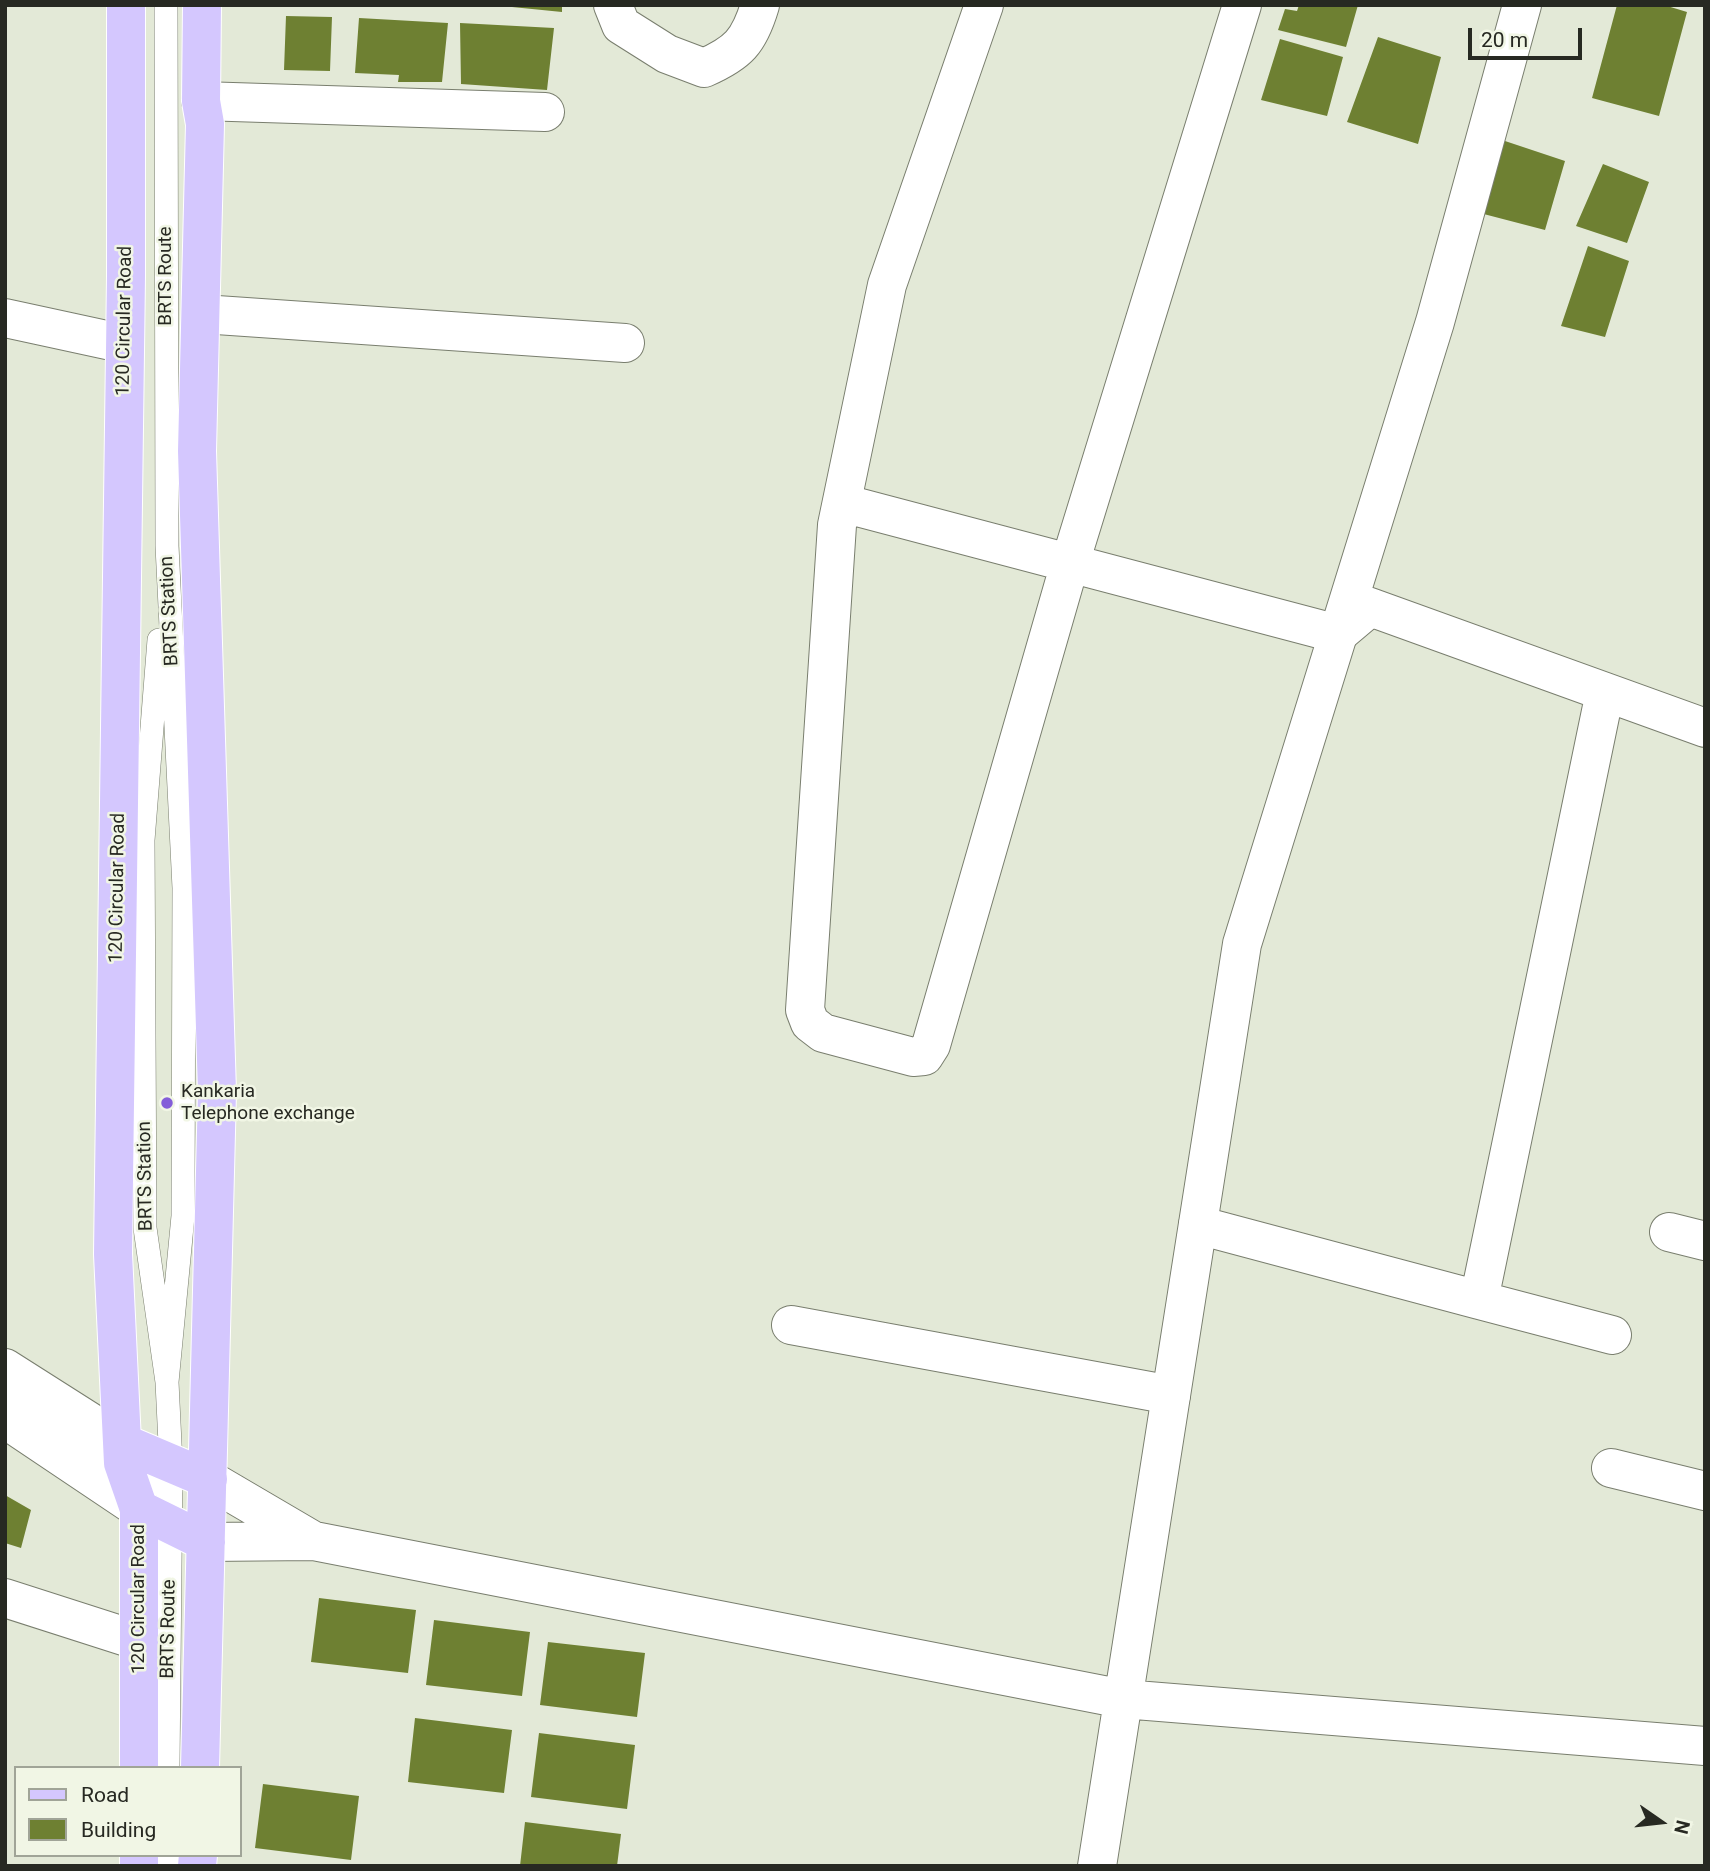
<!DOCTYPE html>
<html>
<head>
<meta charset="utf-8">
<style>
	body { margin:0 }
	#map { position:relative; width:1710px; height:1871px; overflow:hidden; background:#e3e9d7; font-family:Roboto,sans-serif }
	canvas { display:block }
	.frame { position:absolute; inset:0; border:7px solid #272922; pointer-events:none }
	.legend { position:absolute; left:14px; top:1766px; width:228px; height:91px; box-sizing:border-box; background:#f1f6e5; border:2px solid #a0a497; margin:0; padding:9px 12px; list-style:none; font-size:21px; color:#272922 }
	.legend li { display:flex; align-items:center; gap:14px; height:35px }
	.legend b { width:35px; border:2px solid #a0a497 }
	.north { position:absolute; left:1626px; top:1787px; width:70px; height:70px; -webkit-text-stroke:5px #f1f6e5; paint-order:stroke; rotate:104deg; font-size:19px; font-weight:700; line-height:28px; text-align:center; color:#272922 }
	.north::after { content:''; display:block; margin:auto; width:24px; height:32px; background:#272922; clip-path:polygon(50% 0,100% 100%,50% 72%,0 100%) }
	.scale { position:absolute; left:1468px; top:28px; width:114px; height:32px; box-sizing:border-box; border:4px solid #272922; border-top:0; padding-left:9px; font-size:21px; line-height:24px; white-space:nowrap; color:#272922; -webkit-text-stroke:5px #f1f6e5; paint-order:stroke }
</style>
</head>
<body>
<div id="map">
<canvas width="1710" height="1871"></canvas>
<div class="frame"></div>
<ul class="legend">
<li><b style="height:9px;background:#d4c7fe"></b>Road</li>
<li><b style="height:19px;background:#6e8032"></b>Building</li>
</ul>
<div class="north">N</div>
<div class="scale">20 m</div>
</div>
<script>
const context = document.querySelector('canvas').getContext('2d');
context.lineJoin = 'round';
function paint(path, color) { context.fillStyle = color; context.fill(path, 'evenodd'); }
function strokePath(path, color, width, dash) { context.strokeStyle = color; context.lineWidth = width; context.lineCap = dash ? 'butt' : 'round'; context.setLineDash(dash || []); context.stroke(path); }
function label(font, color, halo, rows, align = 'center') {
  context.font = font + ' Roboto,sans-serif'; context.lineWidth = 5; context.setLineDash([]); context.textBaseline = 'middle'; context.strokeStyle = halo; context.fillStyle = color; for (const [text, x, y, turn = 0] of rows) {
    context.save(); context.translate(x, y); context.rotate((+turn || 0) * Math.PI / 180); context.textAlign = isNaN(turn) ? turn : align; if (halo) context.strokeText(text, 0, 0); context.fillText(text, 0, 0); context.restore();
  }
}
const building = new Path2D(`
	M492 5H562V12Z
	M1299 5H1358L1346 47 1278 30 1285 9 1297 11Z
	M1617 5H1664L1687 12 1659 116 1592 98Z
	M286 16 332 17 330 71 284 70Z
	M359 18 448 23 442 82H398L399 75 355 73Z
	M460 23 554 28 547 90 461 84Z
	M1378 37 1441 57 1418 144 1347 122Z
	M1280 39 1343 57 1327 116 1261 100Z
	M1496 138 1565 161 1545 230 1476 212Z
	M1603 164 1649 182 1627 243 1576 226Z
	M1588 246 1629 261 1605 337 1561 326Z
	M5 1495 31 1510 21 1548 5 1543Z
	M319 1598 416 1610 408 1673 311 1662Z
	M434 1620 530 1632 522 1696 426 1685Z
	M548 1642 645 1653 637 1717 540 1705Z
	M415 1718 512 1730 504 1793 408 1782Z
	M539 1733 635 1745 627 1809 531 1797Z
	M263 1784 359 1796 351 1860 255 1848Z
	M525 1822 621 1834 617 1866H520Z`);
const lane = new Path2D(`
	M166 5 167 546 184 888 183 1216 167 1382
	M159 640 143 840 145 1228 167 1382 171 1464 168 1768
	M5 1394 171 1491
	M167 1866V1855`);
const street = new Path2D(`
	M613 5 621 25 667 54 704 68C738 53 749 42 760 5
	M984 5 887 285 837 525 805 1010 810 1023 823 1033 913 1057 924 1056 931 1045 1070 563 1242 5
	M201 101 545 112
	M202 314 625 343
	M5 318 125 344
	M842 503 1338 634 1370 607 1705 728
	M1198 1225 1479 1300 1605 692
	M1669 1232 1705 1241
	M1479 1300 1612 1335
	M791 1325 1171 1395
	M1611 1468 1705 1491
	M5 1598 139 1641`);
const secondary = new Path2D(`
	M5 1368 123 1443
	M5 1419 139 1509
	M208 1479 312 1540
	M206 1542 314 1541 1123 1699 1705 1746
	M1097 1866 1242 944 1435 322 1522 5`);
const primary = new Path2D(`
	M126 5V276L113 1254 123 1463 139 1509V1768
	M123 1443 208 1479
	M139 1509 206 1542
	M200 1768 217 1092 197 451 205 124 201 101 202 5
	M139 1866V1855
	M197 1866 198 1855`);
const markers = [
	[167,1103,7,"#845ed9"]
];
const streetNames = [
	["BRTS Route",166,276,-90],
	["120 Circular Road",125,321,-89],
	["BRTS Station",170,611,-93],
	["120 Circular Road",118,888,-89],
	["BRTS Station",146,1176,-91],
	["120 Circular Road",139,1599,-90],
	["BRTS Route",169,1629,-89]
];
const poiNames = [
	["Kankaria",181,1092],
	["Telephone exchange",181,1114]
];
paint(building, '#6e8032');
strokePath(lane, '#797e6e', 24);
strokePath(street, '#797e6e', 40);
strokePath(secondary, '#797e6e', 40);
strokePath(primary, '#fff', 40);
strokePath(lane, '#fff', 23);
strokePath(street, '#fff', 38);
strokePath(secondary, '#fff', 38);
strokePath(primary, '#d4c7fe', 38);
for (const [x, y, r, color] of markers) { const dot = new Path2D(); dot.arc(x, y, r, 0, 2 * Math.PI); context.fillStyle = color; context.fill(dot); strokePath(dot, '#f1f6e5', 2.5); }
label('19px', '#272922', '#f1f6e5', streetNames);
label('19px', '#272922', '#f1f6e5', poiNames, 'left');
</script>
</body>
</html>
